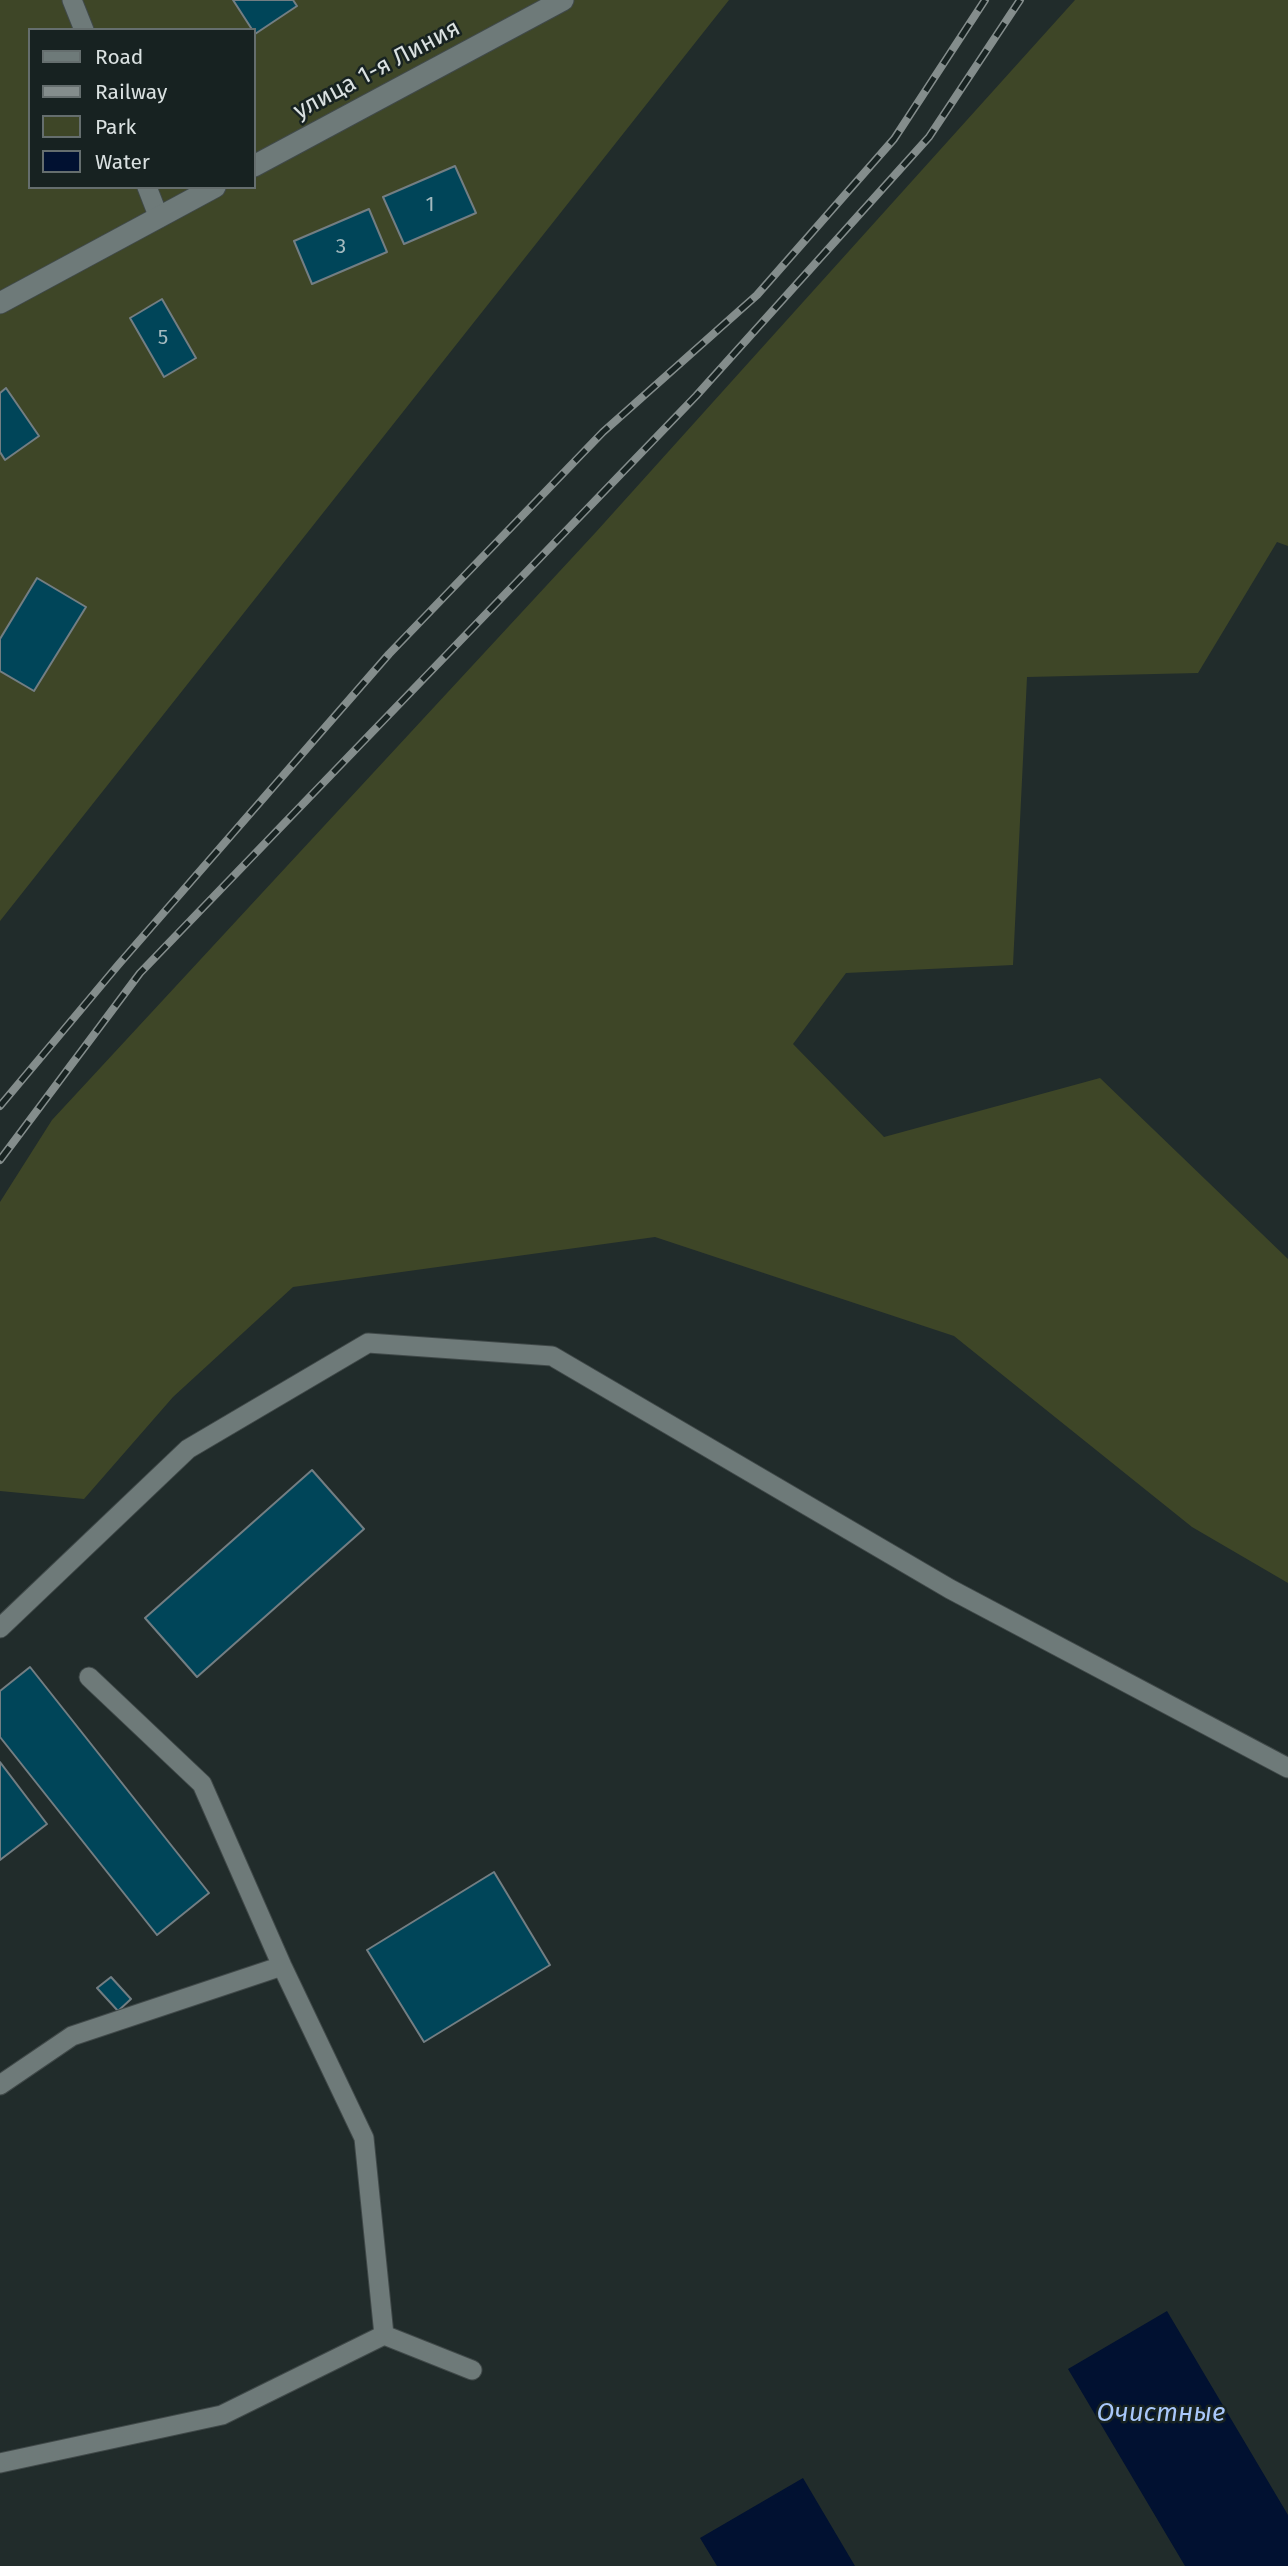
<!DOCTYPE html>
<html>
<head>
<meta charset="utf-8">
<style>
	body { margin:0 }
	#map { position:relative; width:1288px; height:2566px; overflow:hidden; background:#212c2b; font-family:"Fira Sans",sans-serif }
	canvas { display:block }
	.legend { position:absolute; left:28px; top:28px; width:228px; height:161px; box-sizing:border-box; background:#172221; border:2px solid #656e6e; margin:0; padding:9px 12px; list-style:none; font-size:21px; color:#dae1e1 }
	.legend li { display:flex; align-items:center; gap:14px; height:35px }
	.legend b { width:35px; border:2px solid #656e6e }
</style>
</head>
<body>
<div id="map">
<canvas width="1288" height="2566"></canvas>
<ul class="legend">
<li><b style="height:9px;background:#6e7a79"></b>Road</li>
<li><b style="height:9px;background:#848d8c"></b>Railway</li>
<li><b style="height:19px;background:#3e4627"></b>Park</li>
<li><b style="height:19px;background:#011131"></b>Water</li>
</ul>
</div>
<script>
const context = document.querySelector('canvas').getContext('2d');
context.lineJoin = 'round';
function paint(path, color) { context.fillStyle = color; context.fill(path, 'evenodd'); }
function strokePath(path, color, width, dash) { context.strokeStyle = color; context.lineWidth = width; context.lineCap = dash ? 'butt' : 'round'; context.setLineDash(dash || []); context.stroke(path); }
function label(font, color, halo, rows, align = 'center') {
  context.font = font + ' "Fira Sans",sans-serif'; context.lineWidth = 5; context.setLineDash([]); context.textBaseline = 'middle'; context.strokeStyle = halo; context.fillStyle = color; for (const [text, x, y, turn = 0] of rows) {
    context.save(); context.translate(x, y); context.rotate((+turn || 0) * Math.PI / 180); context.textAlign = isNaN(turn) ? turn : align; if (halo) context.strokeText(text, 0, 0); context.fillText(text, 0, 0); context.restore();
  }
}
const green = new Path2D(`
	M0 0H729L0 921ZM30 30H254V187H30Z
	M1075 0H1288V546L1277 542 1198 673 1027 677 1013 965 846 973 793 1044 884 1137 1100 1078 1288 1259V1583L1192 1527 954 1336 655 1237 293 1287 173 1397 84 1499 0 1491V1202L52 1120 596 532Z`);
const water = new Path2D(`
	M1167 2311 1288 2515V2566H1185L1068 2369Z
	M803 2478 855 2566H717L700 2538Z`);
const building = new Path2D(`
	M233 0H293L297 6 255 34Z
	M455 166 476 213 404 244 383 197Z
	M369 209 387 252 312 284 294 241Z
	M162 299 196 358 164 377 130 318Z
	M6 388 39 436 5 460 0 452V393Z
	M37 578 86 607 34 691 0 671V639Z
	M312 1470 364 1529 197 1677 145 1618Z
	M30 1667 209 1893 157 1935 0 1737V1691Z
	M0 1762 47 1824 0 1860Z
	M494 1872 550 1965 424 2042 367 1950Z
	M111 1977 131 1999 118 2011 97 1988Z`);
const service = new Path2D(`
	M72 0 84 30
	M147 187 159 218
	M0 1628 188 1449 368 1343 552 1356 950 1589 1288 1768
	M89 1677 202 1784 282 1966 364 2138 384 2335
	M0 2085 72 2036 282 1966
	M0 2463 222 2415 384 2335 472 2370`);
const tertiary = new Path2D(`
	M254 166 563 0
	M0 303 215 187`);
const rail = new Path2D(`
	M0 1106 119 964 389 654 603 432 757 295 894 139 985 0
	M0 1160 140 973 696 396 929 137 1020 0`);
const numberNames = [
	["1",430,205],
	["3",341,247],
	["5",163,338]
];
const streetNames = [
	["улица 1-я Линия",377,70,-28]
];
const waterNames = [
	["Очистные",1161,2414]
];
paint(green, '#3e4627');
paint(water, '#011131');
paint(building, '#004559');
strokePath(building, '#737e83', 2);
strokePath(service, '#404949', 21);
strokePath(tertiary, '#404949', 23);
strokePath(service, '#6e7a79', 19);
strokePath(tertiary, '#6e7a79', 21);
strokePath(rail, '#848d8c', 8);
strokePath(rail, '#172221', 5, [16]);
label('21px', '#a4babf', null, numberNames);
label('24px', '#dae1e1', '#172221', streetNames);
label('italic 26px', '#a8c7fa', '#172221', waterNames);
</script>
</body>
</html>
